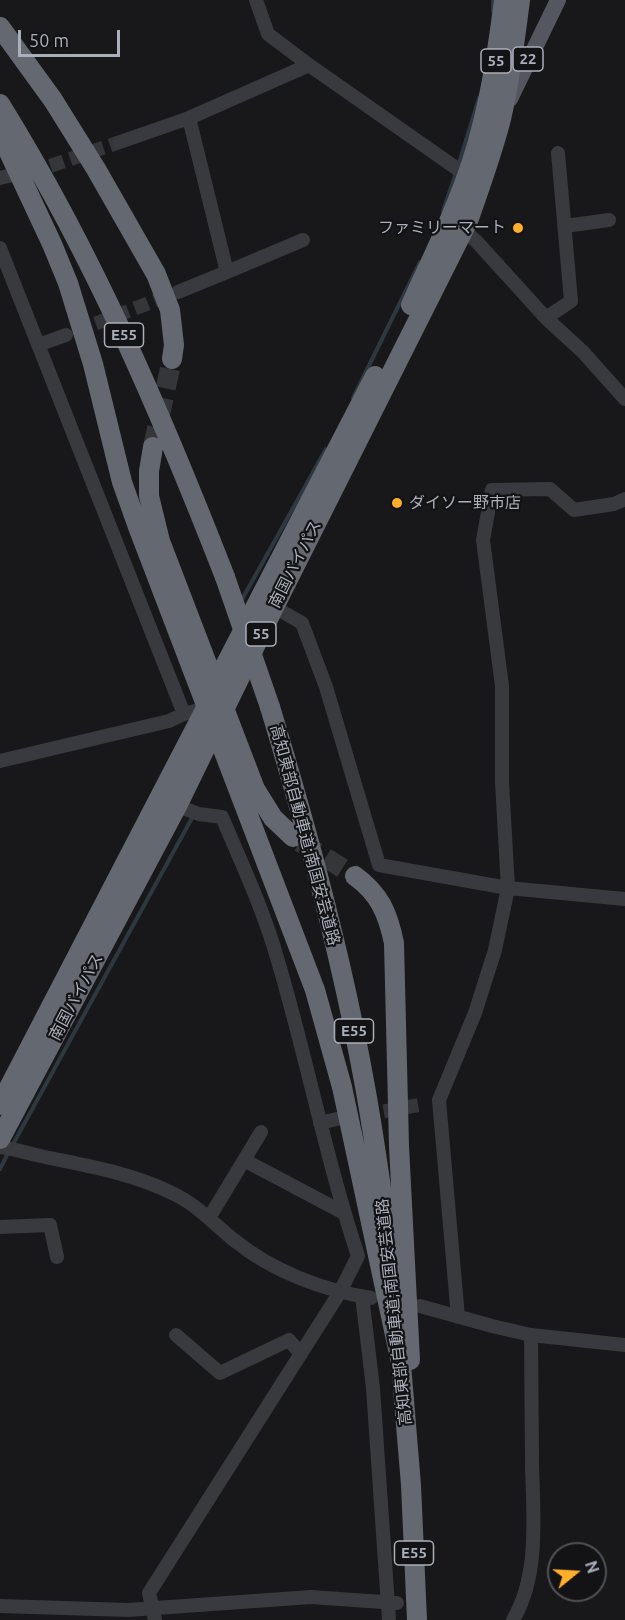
<!DOCTYPE html>
<html>
<head>
<meta charset="utf-8">
<style>
	body { margin:0 }
	#map { position:relative; width:625px; height:1620px; overflow:hidden; background:#18181a; font-family:Ubuntu,sans-serif }
	canvas { display:block }
	.north { position:absolute; left:547px; top:1542px; width:60px; height:60px; box-sizing:border-box; background:#131315; border:2px solid #4f5157; border-radius:50%; rotate:72deg; font-size:16px; font-weight:700; line-height:24px; text-align:center; color:#a9afbb }
	.north::after { content:''; display:block; margin:auto; width:21px; height:27px; background:#ffaf2b; clip-path:polygon(50% 0,100% 100%,50% 72%,0 100%) }
	.scale { position:absolute; left:18px; top:30px; width:102px; height:27px; box-sizing:border-box; border:3px solid #a9afbb; border-top:0; padding-left:8px; font-size:18px; line-height:21px; white-space:nowrap; color:#a9afbb; -webkit-text-stroke:4px #131315; paint-order:stroke }
</style>
</head>
<body>
<div id="map">
<canvas width="625" height="1620"></canvas>
<div class="north">N</div>
<div class="scale">50 m</div>
</div>
<script>
const context = document.querySelector('canvas').getContext('2d');
context.lineJoin = 'round';
function strokePath(path, color, width, dash) { context.strokeStyle = color; context.lineWidth = width; context.lineCap = dash ? 'butt' : 'round'; context.setLineDash(dash || []); context.stroke(path); }
function label(font, color, halo, rows, align = 'center') {
  context.font = font + ' Ubuntu,"Noto Sans JP",sans-serif'; context.lineWidth = 4.5; context.setLineDash([]); context.textBaseline = 'middle'; context.strokeStyle = halo; context.fillStyle = color; for (const [text, x, y, turn = 0] of rows) {
    context.save(); context.translate(x, y); context.rotate((+turn || 0) * Math.PI / 180); context.textAlign = isNaN(turn) ? turn : align; if (halo) context.strokeText(text, 0, 0); context.fillText(text, 0, 0); context.restore();
  }
}
const stream = new Path2D(`
	M493 11V0
	M458 166 479 98
	M443 211 456 173
	M353 398 420 262
	M240 603 326 449
	M12 1146 192 818
	M0 1169 8 1153`);
const minorTunnel = new Path2D(`
	M30 171 50 166 120 142
	M76 331 173 294
	M363 1115 425 1104`);
const highwayTunnel = new Path2D(`
	M153 447 172 359
	M300 842 355 876`);
const minor = new Path2D(`
	M256 0 268 34 309 65
	M120 142 189 118
	M0 178 12 175
	M459 225 477 242 546 318 583 352 625 399
	M565 226 609 220
	M0 248 184 714 206 708
	M227 272 303 240
	M178 292 227 272 189 118 309 65 466 175
	M546 318 571 301 558 153
	M38 345 66 335
	M274 607 302 623 326 687 379 865 508 888 625 899
	M0 761 169 721 184 714
	M320 1123 337 1119
	M0 1147C15 1149 30 1154 45 1157 88 1166 132 1173 172 1193 196 1204 213 1223 234 1240 272 1271 322 1290 371 1298
	M244 1160 344 1213
	M209 1218 261 1132
	M0 1227 50 1225 57 1257
	M362 1296 373 1388 389 1620
	M420 1306 492 1326 531 1335 625 1345
	M458 1317 439 1100 475 1013 495 950 508 888 502 782V686L483 540 492 490 550 489 574 510 614 504 625 499
	M176 1335 220 1373 289 1340 301 1354
	M0 1606 128 1610 311 1597 397 1603
	M155 1620 149 1593 340 1292 358 1256C326 1159 307 1059 278 961 264 911 242 864 222 817L199 814 177 806
	M513 1620C540 1574 533 1515 532 1463 532 1421 531 1378 531 1335`);
const major = new Path2D(`
	M510 99 558 0`);
const highway = new Path2D(`
	M0 27 53 100 96 169 156 274 170 310 174 345 172 359
	M0 104C93 254 161 413 225 577
	M0 133 52 244 68 283 93 364 122 482 138 527 315 990 342 1087 401 1363
	M411 305C432 258 456 211 472 161 489 109 497 55 504 0
	M153 447 149 471V496L160 541 255 789 273 818 293 837
	M270 707C307 830 341 954 364 1081 375 1140 383 1200 391 1260
	M355 876C380 894 388 914 394 943L399 1146 410 1360
	M0 1105 206 708 215 685 375 376
	M0 1139 177 806 274 607 468 221C480 187 492 154 501 119 510 80 515 40 520 0
	M400 1352 411 1485 417 1620`);
const highwayBridge = new Path2D(`
	M225 577 270 707`);
const markers = [
	[518,228,6,"#ffaf2b"],
	[397,503,6,"#ffaf2b"]
];
const shields = [
	[528,59,30],
	[496,61,30],
	[124,335,39],
	[261,634,30],
	[354,1031,39],
	[414,1553,39]
];
const shieldNames = [
	["22",528,59],
	["55",496,61],
	["E55",124,335],
	["55",261,634],
	["E55",354,1031],
	["E55",414,1553]
];
const poiNames = [
	["ファミリーマート",506,228],
	["ダイソー野市店",409,503,"left"]
];
const streetNames = [
	["南国バイパス",295,564,-63],
	["高知東部自動車道;南国安芸道路",305,835,75],
	["南国バイパス",76,997,-62],
	["高知東部自動車道;南国安芸道路",394,1312,-96]
];
strokePath(stream, '#2d3840', 4);
strokePath(minorTunnel, '#35363a', 14, [14, 7]);
strokePath(highwayTunnel, '#35363a', 20, [20, 10]);
strokePath(minor, '#393a40', 14);
strokePath(major, '#54575f', 16);
strokePath(highway, '#646871', 20);
strokePath(highwayBridge, '#646871', 20);
for (const [x, y, r, color] of markers) { const dot = new Path2D(); dot.arc(x, y, r, 0, 2 * Math.PI); context.fillStyle = color; context.fill(dot); strokePath(dot, '#131315', 2); }
for (const [x, y, w] of shields) { const box = new Path2D(); box.roundRect(x - w / 2, y - 12, w, 24, 4.5); context.fillStyle = '#131315'; context.fill(box); strokePath(box, '#a9afbb', 1.5); }
label('bold 15px', '#a9afbb', null, shieldNames);
label('16px', '#a9afbb', '#131315', poiNames, 'right');
label('16px', '#a9afbb', '#131315', streetNames);
</script>
</body>
</html>
